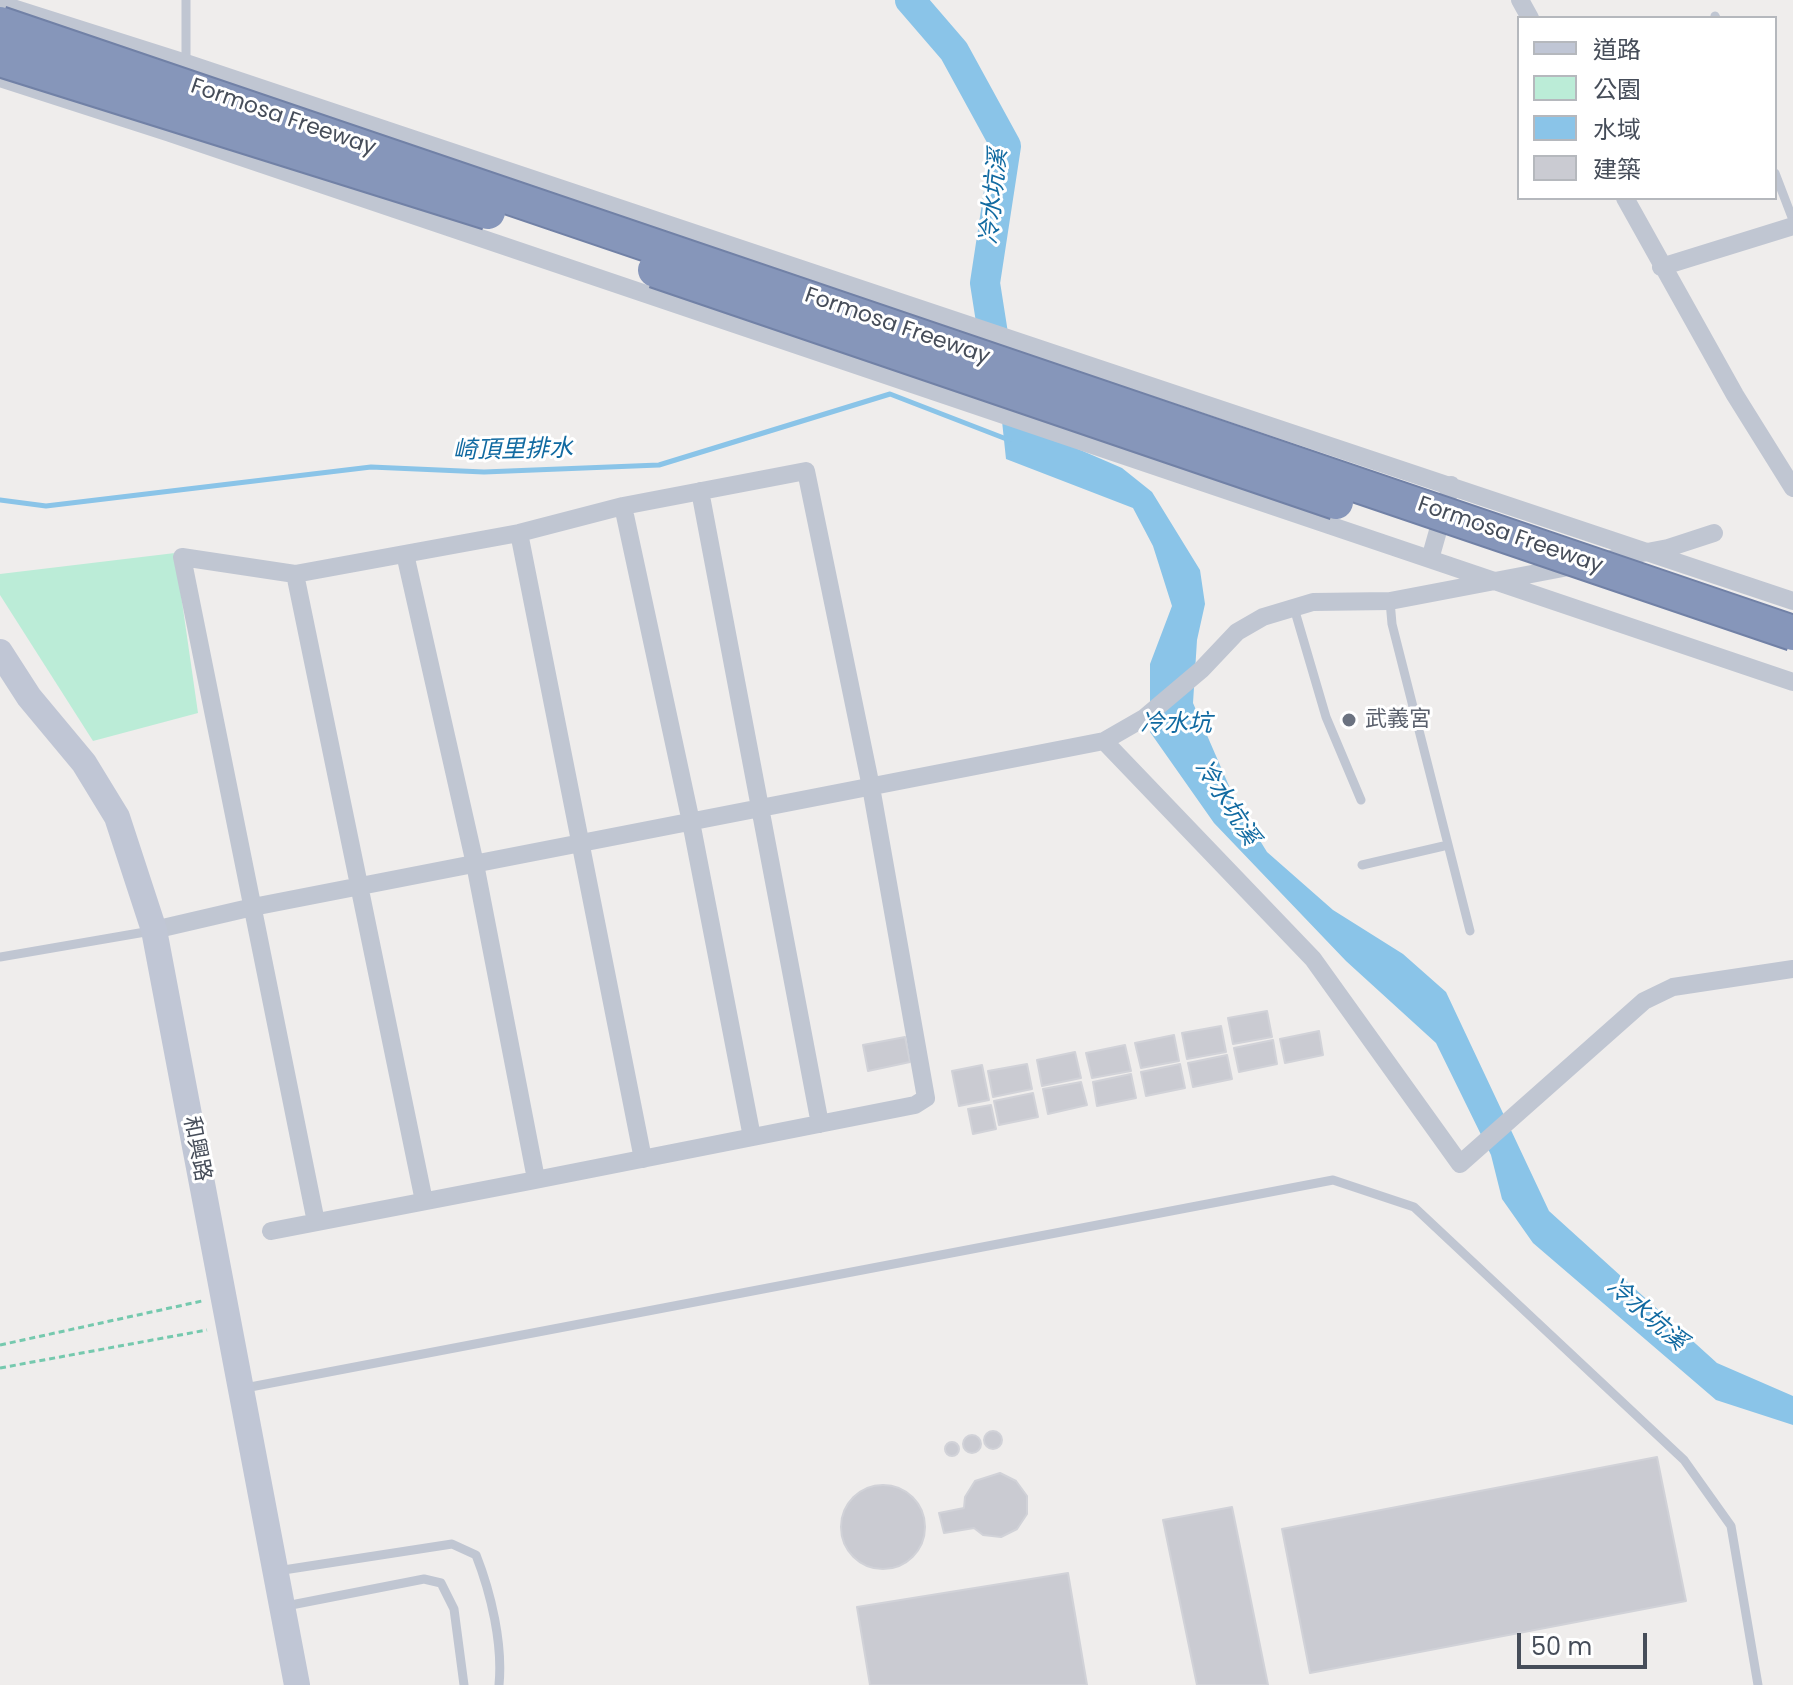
<!DOCTYPE html>
<html>
<head>
<meta charset="utf-8">
<style>
	body { margin:0 }
	#map { position:relative; width:1793px; height:1685px; overflow:hidden; background:#efedec; font-family:Poppins,"Noto Sans TC",sans-serif }
	canvas { display:block }
	.legend { position:absolute; left:1517px; top:16px; width:260px; height:184px; box-sizing:border-box; background:#fff; border:2px solid #b5b8bd; margin:0; padding:10px 14px; list-style:none; font-size:24px; color:#464d59 }
	.legend li { display:flex; align-items:center; gap:16px; height:40px }
	.legend b { width:40px; border:2px solid #b5b8bd }
	.scale { position:absolute; left:1517px; top:1633px; width:130px; height:36px; box-sizing:border-box; border:4px solid #464d59; border-top:0; padding-left:10px; font-size:24px; line-height:28px; white-space:nowrap; color:#464d59; -webkit-text-stroke:6px #fff; paint-order:stroke }
</style>
</head>
<body>
<div id="map">
<canvas width="1793" height="1685"></canvas>
<ul class="legend">
<li><b style="height:10px;background:#c0c6d5"></b>道路</li>
<li><b style="height:22px;background:#bbecd7"></b>公園</li>
<li><b style="height:22px;background:#8ac4e8"></b>水域</li>
<li><b style="height:22px;background:#cacbd2"></b>建築</li>
</ul>
<div class="scale">50 m</div>
</div>
<script>
const context = document.querySelector('canvas').getContext('2d');
context.lineJoin = 'round';
function paint(path, color) { context.fillStyle = color; context.fill(path, 'evenodd'); }
function strokePath(path, color, width, dash) { context.strokeStyle = color; context.lineWidth = width; context.lineCap = dash ? 'butt' : 'round'; context.setLineDash(dash || []); context.stroke(path); }
function label(font, color, halo, rows, align = 'center') {
  context.font = font + ' Poppins,"Noto Sans TC",sans-serif'; context.lineWidth = 6; context.setLineDash([]); context.textBaseline = 'middle'; context.strokeStyle = halo; context.fillStyle = color; for (const [text, x, y, turn = 0] of rows) {
    context.save(); context.translate(x, y); context.rotate((+turn || 0) * Math.PI / 180); context.textAlign = isNaN(turn) ? turn : align; if (halo) context.strokeText(text, 0, 0); context.fillText(text, 0, 0); context.restore();
  }
}
const green = new Path2D(`
	M175 553 198 713 93 741 0 595V574Z`);
const water = new Path2D(`
	M1002 421 1025 426 1122 468 1152 492 1200 570 1205 604 1197 640 1193 703 1236 802 1267 852 1333 910 1403 954 1446 992 1549 1211 1717 1363 1793 1396V1425L1716 1400 1533 1243 1502 1199 1491 1155 1436 1043 1346 961 1214 823 1150 732V664L1172 606 1153 546 1133 508 1006 459Z`);
const stream = new Path2D(`
	M0 500 46 506 371 467 484 472 659 465 890 394 1009 440`);
const river = new Path2D(`
	M910 0 954 51 1006 146 985 283 1001 385`);
const building = new Path2D(`
	M1267 1011 1272 1037 1233 1044 1228 1018Z
	M1221 1026 1226 1052 1187 1059 1182 1033Z
	M1319 1031 1323 1055 1285 1063 1280 1039Z
	M1174 1035 1179 1061 1141 1068 1135 1043Z
	M905 1037 910 1062 868 1071 863 1045Z
	M1273 1040 1277 1064 1239 1072 1234 1048Z
	M1125 1045 1131 1071 1092 1078 1086 1053Z
	M1075 1052 1081 1078 1042 1086 1037 1060Z
	M1227 1055 1232 1079 1193 1087 1188 1063Z
	M1027 1064 1032 1089 993 1097 988 1071Z
	M1180 1064 1185 1088 1146 1096 1141 1072Z
	M982 1065 989 1100 959 1106 952 1071Z
	M1131 1074 1136 1098 1097 1106 1093 1082Z
	M1081 1082 1087 1105 1048 1114 1043 1089Z
	M1033 1093 1038 1117 999 1125 994 1101Z
	M991 1105 996 1129 973 1134 968 1109Z
	M984 1440a9 9 0 1 1 18 0a9 9 0 1 1-18 0Z
	M963 1444a9 9 0 1 1 18 0a9 9 0 1 1-18 0Z
	M945 1449a7 7 0 1 1 14 0a7 7 0 1 1-14 0Z
	M1657 1457 1686 1601 1310 1673 1282 1529Z
	M1000 1473 1016 1481 1027 1496V1514L1017 1529 1001 1537 983 1535 974 1528 944 1533 939 1513 964 1508 965 1497 975 1481Z
	M841 1527a42 42 0 1 1 84 0a42 42 0 1 1-84 0Z
	M1232 1507 1268 1685H1197L1163 1520Z
	M1068 1573 1087 1685H870L857 1607Z`);
const path = new Path2D(`
	M0 1345 202 1301
	M0 1368 207 1330`);
const lane = new Path2D(`
	M186 0V63
	M1715 16 1716 18
	M1775 173 1793 220
	M1390 601 1392 624 1470 931
	M1294 608 1326 717 1361 800
	M1362 865 1448 845
	M0 957 151 931
	M245 1388 1333 1180 1414 1207 1684 1460 1731 1526 1758 1685
	M277 1571 452 1544 476 1555C491 1593 503 1644 499 1685
	M286 1606 424 1579 441 1583 454 1609 464 1685`);
const street = new Path2D(`
	M1520 0 1530 18
	M0 4 186 63 184 75
	M186 63 1793 601
	M0 78 170 133 173 123
	M170 133 1793 682
	M1625 198 1735 395 1793 488
	M1661 267 1793 226
	M700 491 820 1124
	M623 506 691 822 752 1137
	M519 533 643 1159
	M405 554 475 864 536 1179
	M1430 559 1451 485
	M295 574 424 1201
	M1104 741 1313 959 1460 1164 1644 1001 1673 987 1793 969
	M154 930 253 907 1104 741 1144 718 1202 669 1237 632 1263 617 1313 602 1390 601 1668 548 1714 533
	M271 1231C486 1190 700 1148 915 1105L926 1098 871 787 806 471 623 506 519 533 295 574 182 557 316 1222`);
const secondary = new Path2D(`
	M0 652 29 697 84 763 117 817 154 930 297 1685`);
const highwayBridge = new Path2D(`
	M0 24 1793 633
	M0 59 488 212
	M655 270 1336 502`);
const markers = [
	[1349,720,8,"#6b7280"]
];
const streetNames = [
	["Formosa Freeway",283,118,19],
	["Formosa Freeway",897,327,19],
	["Formosa Freeway",1510,536,19],
	["和興路",196,1149,79]
];
const worshipNames = [
	["武義宮",1365,720]
];
const waterNames = [
	["冷水坑溪",995,197,-84],
	["崎頂里排水",513,451,-1],
	["冷水坑",1176,725],
	["冷水坑溪",1226,803,57],
	["冷水坑溪",1646,1315,41]
];
paint(green, '#bbecd7');
paint(water, '#8ac4e8');
strokePath(stream, '#8ac4e8', 5);
strokePath(river, '#8ac4e8', 30);
paint(building, '#cacbd2');
strokePath(building, '#d1d2d8', 2);
strokePath(path, '#75c9ae', 3, [6, 4]);
strokePath(lane, '#c0c6d2', 9);
strokePath(street, '#c0c6d2', 18);
strokePath(secondary, '#c0c6d5', 26);
strokePath(highwayBridge, '#7181a6', 38, []);
strokePath(highwayBridge, '#8696ba', 34);
for (const [x, y, r, color] of markers) { const dot = new Path2D(); dot.arc(x, y, r, 0, 2 * Math.PI); context.fillStyle = color; context.fill(dot); strokePath(dot, '#fff', 3); }
label('22px', '#464d59', '#fff', streetNames);
label('22px', '#5b616d', '#fff', worshipNames, 'left');
label('italic 24px', '#116aa1', '#fff', waterNames);
</script>
</body>
</html>
